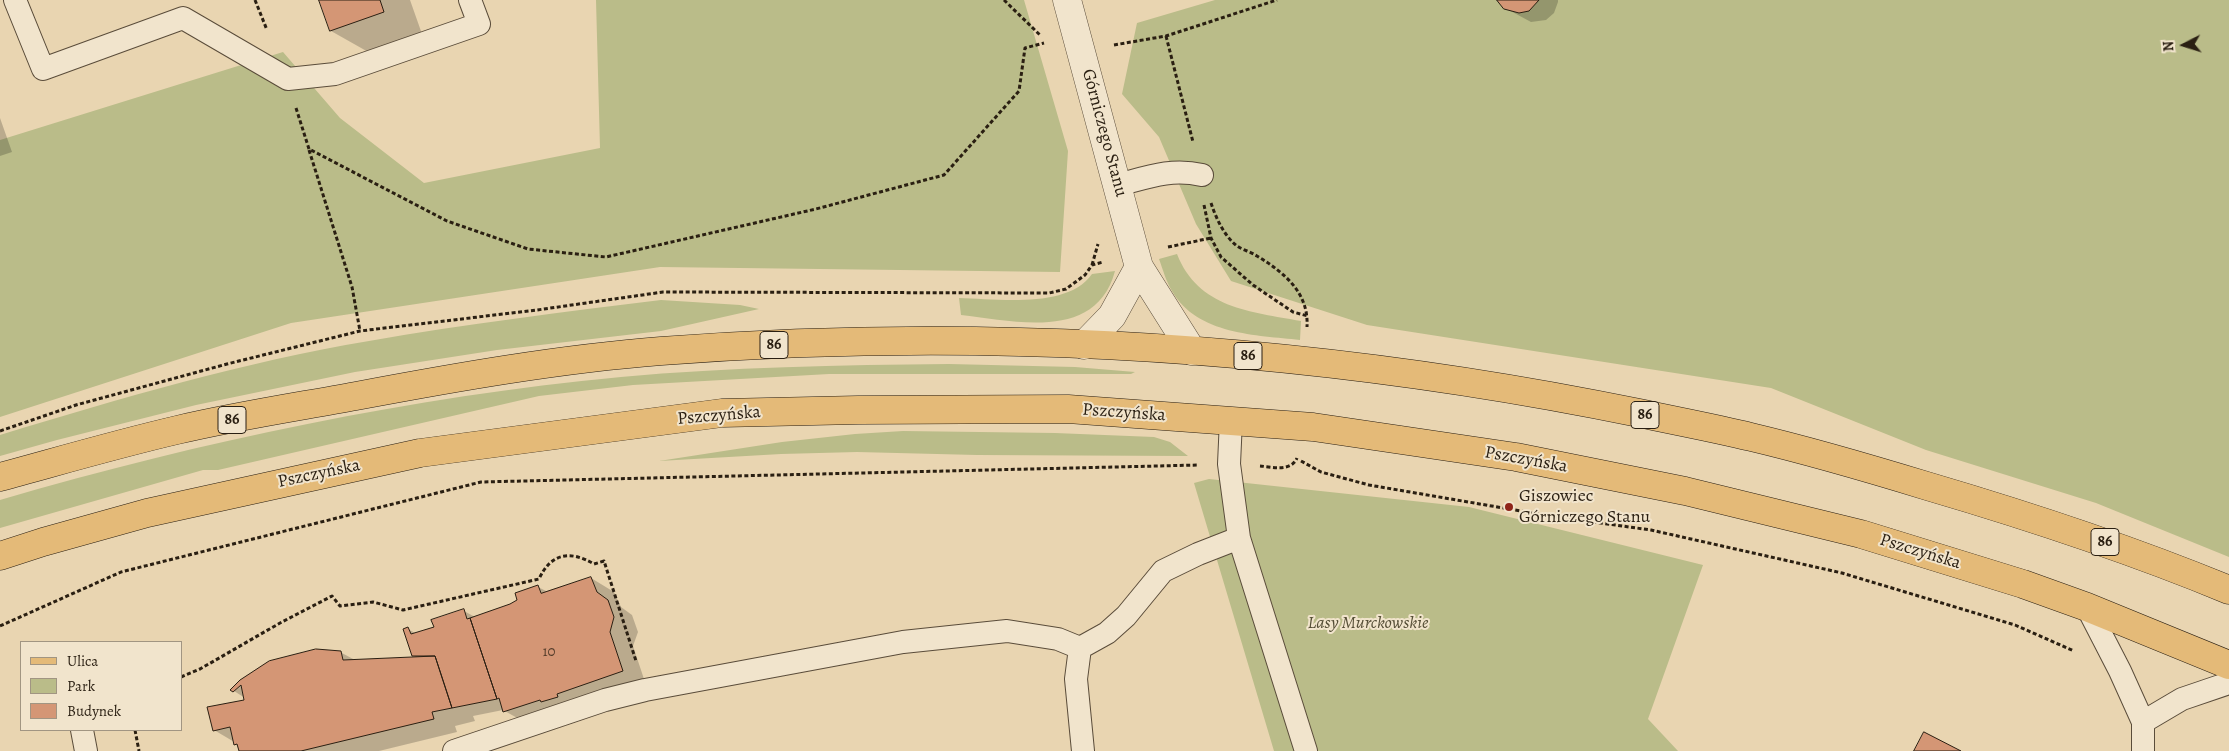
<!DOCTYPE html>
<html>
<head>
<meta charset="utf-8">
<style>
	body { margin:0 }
	#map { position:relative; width:2229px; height:751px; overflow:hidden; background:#e9d5b1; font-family:Alegreya,serif }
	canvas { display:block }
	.legend { position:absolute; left:20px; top:641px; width:162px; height:90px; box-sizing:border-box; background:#f1e4cc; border:1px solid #a19582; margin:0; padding:6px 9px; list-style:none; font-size:15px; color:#2a1f12 }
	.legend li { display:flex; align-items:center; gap:10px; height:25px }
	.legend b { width:25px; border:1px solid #a19582 }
	.north { position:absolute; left:2159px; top:20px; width:50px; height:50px; -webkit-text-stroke:4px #f1e4cc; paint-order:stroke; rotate:265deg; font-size:14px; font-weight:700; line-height:20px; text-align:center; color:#2a1f12 }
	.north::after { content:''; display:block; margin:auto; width:18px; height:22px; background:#2a1f12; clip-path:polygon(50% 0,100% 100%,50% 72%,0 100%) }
</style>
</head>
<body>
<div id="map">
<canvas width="2229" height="751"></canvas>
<ul class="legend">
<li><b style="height:6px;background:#e4ba78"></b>Ulica</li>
<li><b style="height:14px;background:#babc89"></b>Park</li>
<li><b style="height:14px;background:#d49675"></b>Budynek</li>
</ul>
<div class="north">N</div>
</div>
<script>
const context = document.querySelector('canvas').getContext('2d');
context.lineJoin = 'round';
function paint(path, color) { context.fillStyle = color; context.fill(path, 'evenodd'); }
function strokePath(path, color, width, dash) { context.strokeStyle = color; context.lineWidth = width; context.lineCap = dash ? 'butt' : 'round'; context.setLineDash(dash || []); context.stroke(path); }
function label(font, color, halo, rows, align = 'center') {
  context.font = font + ' Alegreya,serif'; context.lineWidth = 4; context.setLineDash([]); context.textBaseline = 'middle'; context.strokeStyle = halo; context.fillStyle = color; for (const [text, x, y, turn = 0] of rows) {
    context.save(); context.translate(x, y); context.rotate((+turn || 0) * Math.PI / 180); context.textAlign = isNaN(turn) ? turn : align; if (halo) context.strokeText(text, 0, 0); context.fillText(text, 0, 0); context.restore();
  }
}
const green = new Path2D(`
	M596 0H1024L1068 151 1060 272 660 267 291 323 0 417V140L283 52 340 118 424 183 600 148Z
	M1215 0H2229V557L2096 503 1926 450 1771 388 1367 325 1231 281 1196 224 1159 137 1122 94 1137 23Z
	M1177 254C1198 308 1251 312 1301 321L1300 340C1257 335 1197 335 1172 291 1166 281 1163 270 1159 259Z
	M1115 271C1096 342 1015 321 961 315L959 298C998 299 1068 309 1092 274Z
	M661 300 740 305 759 309 661 331 497 350 355 372 196 405 57 440 0 456V435C121 398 244 362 369 341 466 324 563 312 661 300Z
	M949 364 1075 367 1135 372 1131 374H829L633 385 539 396 218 470H203L0 528V500C202 441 411 397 621 377 730 367 840 365 949 364Z
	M903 431 1055 433 1154 437 1170 442 1188 456 977 455 857 452 781 454 659 461 782 442 855 434Z
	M1209 479 1469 507 1703 565 1648 719 1678 751H1274L1194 483Z`);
const shadow = new Path2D(`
	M320 0H410L422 34 370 53 331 31Z
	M1499 0H1558V2L1554 13 1546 20 1531 22 1505 8Z
	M0 118 12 152 0 156Z
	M591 578 614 592 621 607 632 615 638 632 633 646 646 685 528 724 503 710 473 716 475 721 455 726 457 732 379 751H239L236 743 214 730 246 701 245 698 234 691 241 681 340 652 355 660 417 658 413 655 408 629 417 634 435 628 464 611 475 617 511 605 538 587 548 592Z`);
const building = new Path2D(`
	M319 0H380L384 12 330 31Z
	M1497 0H1539L1529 11 1519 13 1504 9Z
	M591 577 597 592 608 600 614 617 610 632 623 671 557 694 558 697 541 702 540 700 503 712 499 698 497 699 470 618 510 604 517 600 515 593 538 585 541 593Z
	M464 609 467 619 470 618 497 699 452 708 435 656H412L403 629 408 627 411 634 434 627 431 620Z
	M316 649 341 651 343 660 435 656 452 708 432 712 434 719 301 751H239L237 744 234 745 230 727 213 731 207 707 244 700 241 685 233 692 230 690 240 680 269 661Z
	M1924 732 1961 751H1914Z`);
const path = new Path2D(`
	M255 0 267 30
	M1004 0 1041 36
	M1166 36 1193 142
	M1114 45 1166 36 1277 0
	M296 108 309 149 447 221 528 249 606 257 816 209 944 175 1019 91 1025 48 1044 43
	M309 150 352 287 360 331
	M1211 203C1216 218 1224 236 1237 246 1243 250 1251 252 1257 256 1285 273 1309 293 1307 327
	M1204 205 1211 238 1221 257 1253 285 1293 312 1308 316
	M1168 247 1211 238
	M1092 265 1098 244
	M0 431 76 405 227 364 360 331 537 310 663 292 1049 293 1066 289 1085 275 1092 265 1103 262
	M1301 461 1321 472 1369 485 1550 516 1651 530 1842 573 2015 625 2074 651
	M1260 466C1273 467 1291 472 1297 458
	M0 626 121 572 481 482 1199 465
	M181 677 200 669 280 623 332 596 340 606 373 602 403 610 539 579C551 553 570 550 594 564L604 561 636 661
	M135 730 139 751`);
const service = new Path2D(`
	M15 0 43 69 183 18 288 79 335 74 479 24 470 0
	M1118 185C1148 177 1171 168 1202 175
	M1231 420 1229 464 1239 538 1306 751
	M2087 607 2120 671 2143 722V751
	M1080 648 1076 679 1083 751
	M2143 722 2182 699 2229 683
	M82 730 86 751
	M454 751 605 700 645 690 903 642 1007 631 1058 639 1080 648 1107 633 1126 616 1163 571 1198 554 1239 538`);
const tertiary = new Path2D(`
	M1067 0 1139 267 1192 351
	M1084 345 1112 316 1139 267`);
const primary = new Path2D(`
	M0 477C59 461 117 444 177 430 236 416 296 407 356 396 457 377 559 359 661 351 988 326 1318 347 1639 413 1676 421 1714 428 1751 437 1810 451 1868 468 1927 486 2029 516 2130 549 2229 590
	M0 556 43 542 147 513 420 453 722 413 858 410 1068 409 1313 427 1516 457 1685 491 1861 534 2023 584 2087 607 2229 665`);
const markers = [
	[1509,507,5,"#8f2418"]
];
const numberNames = [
	["10",549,652]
];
const shields = [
	[774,345,28],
	[1248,356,28],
	[1645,415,28],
	[232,420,28],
	[2105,542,28]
];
const shieldNames = [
	["86",774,345],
	["86",1248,356],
	["86",1645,415],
	["86",232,420],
	["86",2105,542]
];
const streetNames = [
	["Górniczego Stanu",1104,133,75],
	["Pszczyńska",1124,413,4],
	["Pszczyńska",719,416,-5],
	["Pszczyńska",1526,460,10],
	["Pszczyńska",319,474,-12],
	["Pszczyńska",1920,552,17]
];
const poiNames = [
	["Giszowiec",1519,497],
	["Górniczego Stanu",1519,518]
];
const parkNames = [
	["Lasy Murckowskie",1368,624]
];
paint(green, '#babc89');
paint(shadow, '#0003');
paint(building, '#d49675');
strokePath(building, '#2a1f12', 1);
strokePath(service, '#5a4c3a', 24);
strokePath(tertiary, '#5a4c3a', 29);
strokePath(primary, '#2a1f12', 29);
strokePath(path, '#2a1f12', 3, [4, 2.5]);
strokePath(service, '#f1e4cc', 22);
strokePath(tertiary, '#f1e4cc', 28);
strokePath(primary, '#e4ba78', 28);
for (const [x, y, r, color] of markers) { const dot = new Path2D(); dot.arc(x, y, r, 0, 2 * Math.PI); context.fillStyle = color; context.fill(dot); strokePath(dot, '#f1e4cc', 2); }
label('15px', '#543d2b', null, numberNames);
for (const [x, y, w] of shields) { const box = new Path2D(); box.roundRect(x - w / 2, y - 13.5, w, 27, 4); context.fillStyle = '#f1e4cc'; context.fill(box); strokePath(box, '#2a1f12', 1); }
label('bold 16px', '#2a1f12', null, shieldNames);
label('18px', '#2a1f12', '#f1e4cc', streetNames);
label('18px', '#2a1f12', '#f1e4cc', poiNames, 'left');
label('italic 18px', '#554e36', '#f1e4cc', parkNames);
</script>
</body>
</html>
